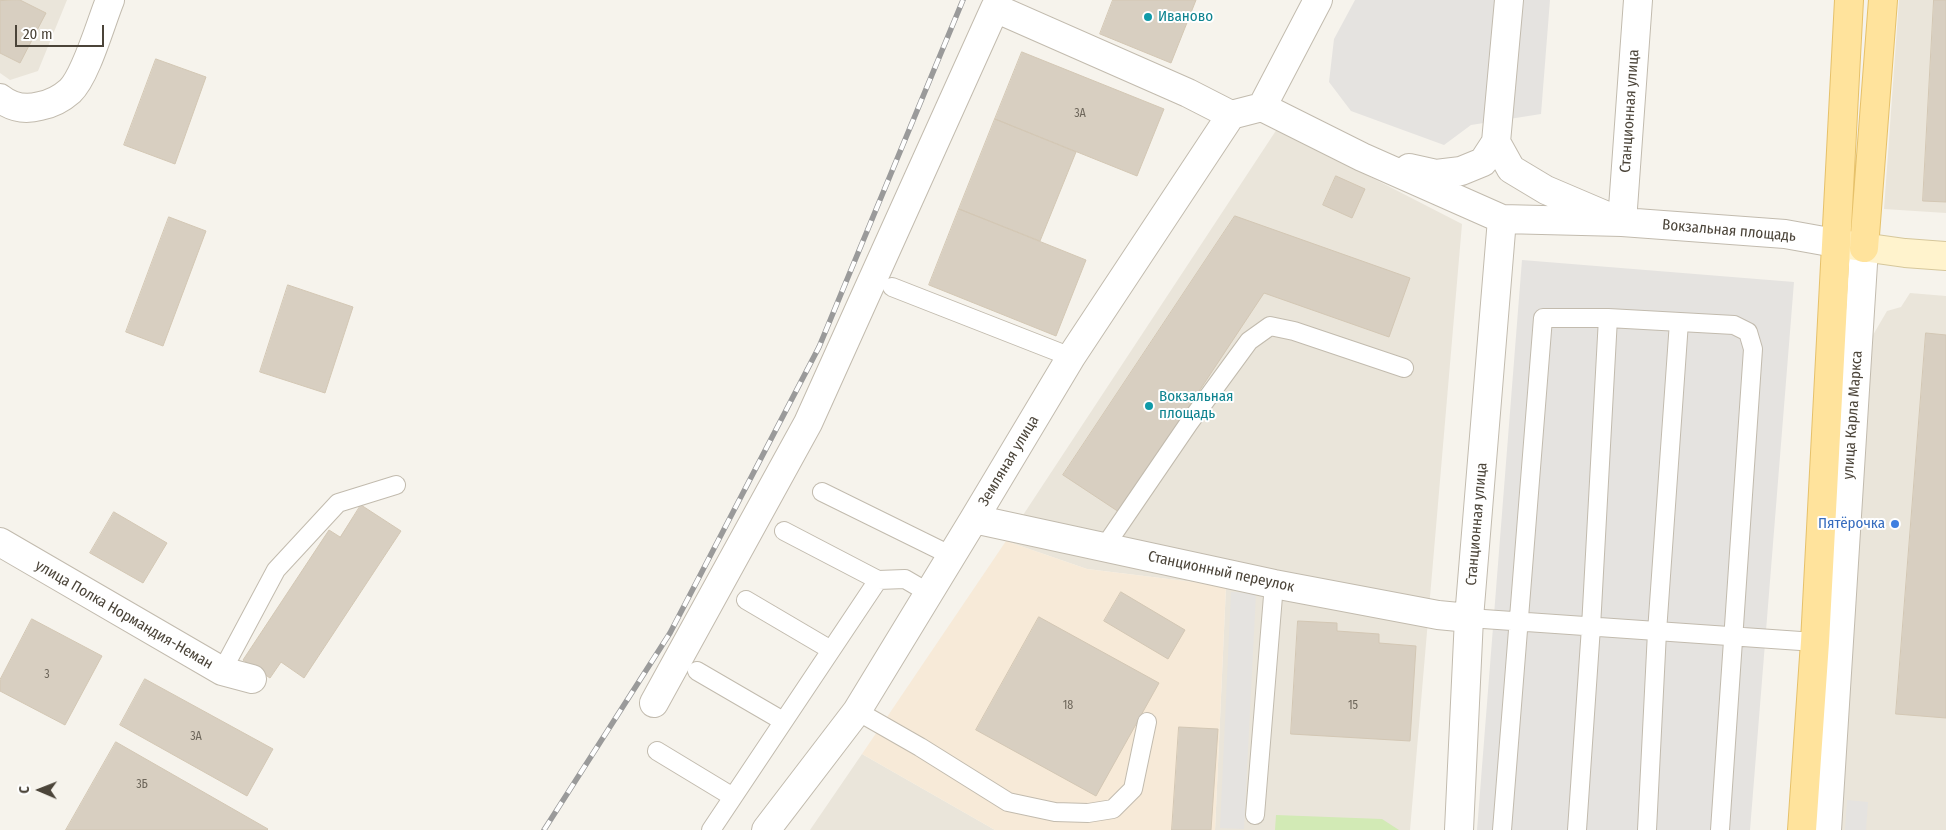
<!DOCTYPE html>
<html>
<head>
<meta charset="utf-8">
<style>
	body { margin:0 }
	#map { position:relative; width:1946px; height:830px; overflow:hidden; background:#f6f3ec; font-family:"Fira Sans Condensed",sans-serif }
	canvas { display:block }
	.north { position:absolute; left:15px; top:765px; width:50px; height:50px; -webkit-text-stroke:4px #fff; paint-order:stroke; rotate:271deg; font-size:14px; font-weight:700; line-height:20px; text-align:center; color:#4b4439 }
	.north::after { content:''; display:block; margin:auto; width:18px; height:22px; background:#4b4439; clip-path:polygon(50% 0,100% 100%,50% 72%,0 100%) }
	.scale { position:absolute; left:15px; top:25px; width:89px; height:22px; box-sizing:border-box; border:2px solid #4b4439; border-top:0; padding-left:6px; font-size:15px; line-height:18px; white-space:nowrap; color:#4b4439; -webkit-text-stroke:4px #fff; paint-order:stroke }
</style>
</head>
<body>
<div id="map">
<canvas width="1946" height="830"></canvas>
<div class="north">С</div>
<div class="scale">20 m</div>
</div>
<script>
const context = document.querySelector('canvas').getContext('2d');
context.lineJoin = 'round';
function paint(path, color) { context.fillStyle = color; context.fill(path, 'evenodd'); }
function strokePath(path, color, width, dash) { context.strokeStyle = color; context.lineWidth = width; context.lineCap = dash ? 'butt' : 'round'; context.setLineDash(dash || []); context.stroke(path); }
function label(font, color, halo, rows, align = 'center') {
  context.font = font + ' "Fira Sans Condensed",sans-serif'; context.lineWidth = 4; context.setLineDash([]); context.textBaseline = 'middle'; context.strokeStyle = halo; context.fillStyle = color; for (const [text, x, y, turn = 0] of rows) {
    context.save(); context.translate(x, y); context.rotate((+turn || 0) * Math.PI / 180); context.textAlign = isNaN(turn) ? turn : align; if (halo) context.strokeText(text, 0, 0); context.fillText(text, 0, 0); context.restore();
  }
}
const residential = new Path2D(`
	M0 0H67L38 71 10 80 0 73Z
	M1899 0H1946V213L1884 209Z
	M1277 129 1462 224 1410 830H1215L1226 586 1087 569 1006 541Z
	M1910 293 1946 296V830H1839L1873 335 1887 311 1901 307Z
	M862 754 995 830H810Z`);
const commercial = new Path2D(`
	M1006 541 1087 569 1226 586 1215 830H995L862 754Z`);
const green = new Path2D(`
	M1276 815 1382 819 1399 830H1275Z`);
const parking = new Path2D(`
	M1355 0H1550L1541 114 1471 125 1444 145 1351 111 1329 82 1334 39Z
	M1522 260 1794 282 1750 830H1477Z
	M1231 592 1256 593 1244 829 1220 828Z
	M1847 800 1868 802 1866 830H1845Z`);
const building = new Path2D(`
	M20 0 46 13 20 63 0 53V1Z
	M1113 0H1196L1171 63 1100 34Z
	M1934 0H1946V202L1923 201Z
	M1022 52 1164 109 1137 176 995 119Z
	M156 59 206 77 175 164 124 145Z
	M995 119 1076 152 1040 241 959 209Z
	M1336 176 1365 189 1352 218 1323 205Z
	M959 209 1086 260 1056 336 929 285Z
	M1235 216 1410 278 1389 337 1264 293 1119 512 1063 475Z
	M169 217 206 231 163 346 126 332Z
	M288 285 353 307 325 393 260 372Z
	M1926 333 1946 335V718L1896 714Z
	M361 505 401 531 304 678 281 662 270 678 243 660 329 530 340 537Z
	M114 512 167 543 143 583 90 553Z
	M1121 592 1185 630 1168 659 1104 621Z
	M1039 617 1159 683 1096 796 976 730Z
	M32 619 102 656 65 725 0 691V680Z
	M1298 621 1337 623V631L1379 634V643L1416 646 1410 741 1291 734Z
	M145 679 273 749 247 796 120 725Z
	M1179 727 1218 729 1211 830H1172Z
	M116 742 268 829 267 830H66Z`);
const lane = new Path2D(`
	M892 287 1071 357
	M822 492 952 556
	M784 531 878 580
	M1105 546 1189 423 1249 341 1270 326 1294 331 1404 368
	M746 600 831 650
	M1469 618 1815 642
	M222 671 276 570 338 503 396 485
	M697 671 783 721
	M857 711 920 747 1008 802 1055 812 1088 813 1113 809 1133 789 1147 722
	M657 751 733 797
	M1255 815 1274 584
	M711 830 878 580 905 579 929 593
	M1502 830 1543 318H1608L1734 325 1748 332 1753 349 1720 830
	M1577 830 1591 627 1608 318
	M1647 830 1657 632 1679 322`);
const street = new Path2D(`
	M1509 0 1496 142 1511 169 1546 190 1607 216
	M0 98C11 107 25 110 40 106 51 104 61 99 70 91 86 76 101 22 110 0
	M1262 107 1362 157 1502 219 1622 222 1785 234 1835 243
	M1262 107 1318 0
	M1409 168 1436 174 1461 171 1483 162 1496 142
	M1622 222 1638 0
	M974 519 1274 584 1438 615 1469 618
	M0 542 222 671 252 679
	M654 703 808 423 995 8 1188 93 1231 115
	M766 830 857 711 974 519 1071 357 1231 115 1262 107
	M1459 830 1469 618 1502 219
	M1827 830 1864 248`);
const secondary = new Path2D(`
	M1841 244 1905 253 1946 256`);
const primary = new Path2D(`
	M1864 248 1883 0
	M1802 830 1815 642 1849 0`);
const rail = new Path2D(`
	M544 830 670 633 819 347 963 0`);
const markers = [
	[1148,17,5,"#0f9aa8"],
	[1149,406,5,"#0f9aa8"],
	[1895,524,5,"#3f7fe0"]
];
const numberNames = [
	["3А",1080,114],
	["3",47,675],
	["18",1068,706],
	["15",1353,706],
	["3А",196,737],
	["3Б",142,785]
];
const cultureNames = [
	["Иваново",1158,17],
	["Вокзальная",1159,397],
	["площадь",1159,414]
];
const streetNames = [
	["Станционная улица",1630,111,-86],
	["Вокзальная площадь",1729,231,5],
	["улица Карла Маркса",1853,415,-86],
	["Земляная улица",1009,461,-59],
	["Станционная улица",1477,524,-85],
	["Станционный переулок",1221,572,12],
	["улица Полка Нормандия-Неман",124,615,30]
];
const shopNames = [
	["Пятёрочка",1885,524]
];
paint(residential, '#eae5da');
paint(commercial, '#f7ead8');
paint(green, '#d2eab5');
paint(parking, '#e5e3e0');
paint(building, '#d8cfc1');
strokePath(building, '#d3c7b4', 1);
strokePath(lane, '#c2bbae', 20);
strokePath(street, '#c2bbae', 30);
strokePath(secondary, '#d6c79b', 30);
strokePath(primary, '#e6c16a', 30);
strokePath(lane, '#fff', 18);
strokePath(street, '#fff', 28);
strokePath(secondary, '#fff3cd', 28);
strokePath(primary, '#ffe39c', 28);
strokePath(rail, '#9a9a9a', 5.5);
strokePath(rail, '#fff', 4, [11]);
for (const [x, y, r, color] of markers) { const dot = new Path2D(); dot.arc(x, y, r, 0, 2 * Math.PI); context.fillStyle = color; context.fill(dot); strokePath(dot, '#fff', 2); }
label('12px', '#6e675b', null, numberNames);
label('15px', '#0d838f', '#fff', cultureNames, 'left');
label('15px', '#4b4439', '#fff', streetNames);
label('15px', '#366cbe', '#fff', shopNames, 'right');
</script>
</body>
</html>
